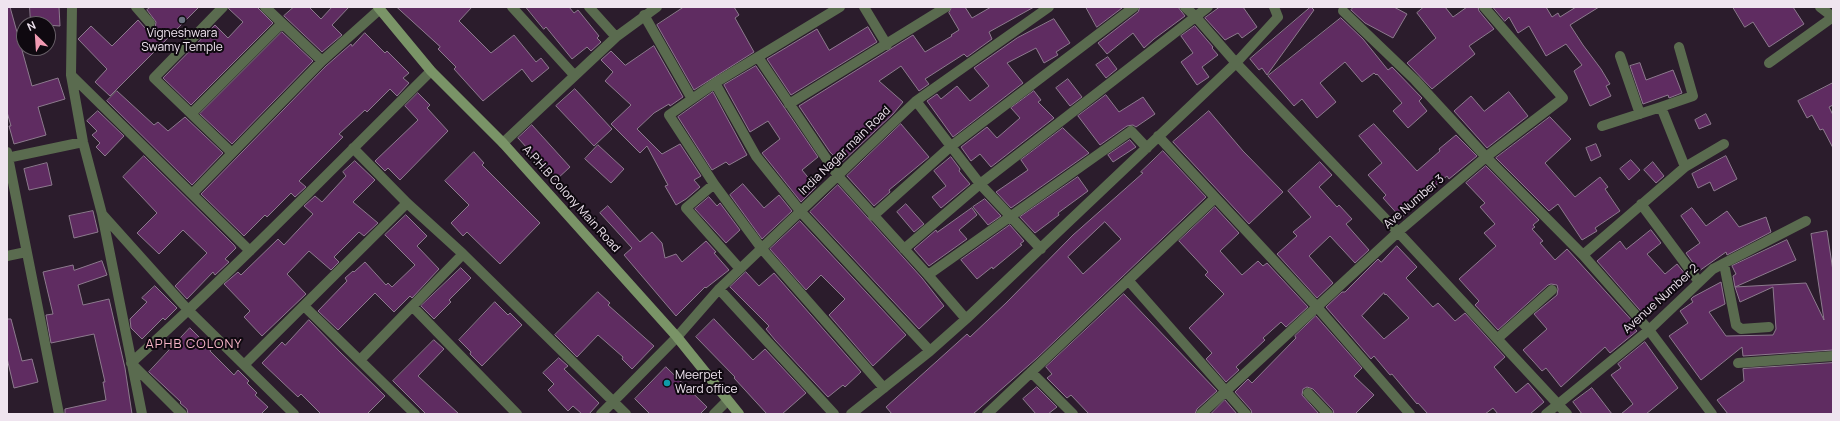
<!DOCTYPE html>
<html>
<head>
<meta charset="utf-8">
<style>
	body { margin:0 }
	#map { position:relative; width:1840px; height:421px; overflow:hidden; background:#2b1c2c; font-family:Manrope,sans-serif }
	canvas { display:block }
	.frame { position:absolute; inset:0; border:8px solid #efe4ef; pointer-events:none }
	.north { position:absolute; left:16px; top:16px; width:40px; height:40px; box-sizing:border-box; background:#0f0910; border:1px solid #696169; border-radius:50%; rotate:335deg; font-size:11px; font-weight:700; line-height:16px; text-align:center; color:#efe4ef }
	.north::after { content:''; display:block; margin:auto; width:14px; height:18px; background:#f19ab2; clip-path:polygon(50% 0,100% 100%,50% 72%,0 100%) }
</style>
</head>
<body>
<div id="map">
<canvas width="1840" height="421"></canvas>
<div class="frame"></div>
<div class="north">N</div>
</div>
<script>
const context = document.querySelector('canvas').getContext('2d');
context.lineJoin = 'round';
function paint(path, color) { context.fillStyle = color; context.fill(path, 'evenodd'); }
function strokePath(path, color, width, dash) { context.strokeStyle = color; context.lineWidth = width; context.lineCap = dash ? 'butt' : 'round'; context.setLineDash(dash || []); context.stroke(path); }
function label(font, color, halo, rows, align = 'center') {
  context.font = font + ' Manrope,sans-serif'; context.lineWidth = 4; context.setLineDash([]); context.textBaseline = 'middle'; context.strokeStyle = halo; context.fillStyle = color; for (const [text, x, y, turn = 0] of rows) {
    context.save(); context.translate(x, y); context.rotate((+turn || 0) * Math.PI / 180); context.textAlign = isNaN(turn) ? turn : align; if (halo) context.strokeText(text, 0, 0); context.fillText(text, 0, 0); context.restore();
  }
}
const building = new Path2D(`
	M7 7H10L32 86 58 78 65 99 38 107 46 135 14 144 9 126H11L7 112Z
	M30 7H59L60 26 31 24Z
	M151 7H199L110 96 95 82 107 69 78 39 91 26 112 46 138 20 145 28 152 29 155 28 156 22 147 10Z
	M229 7H257L273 23 191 105 163 78 215 25 228 38 243 22 229 9Z
	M294 7H309L321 19 332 7H349L332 25 342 35 322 52 284 16Z
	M397 7H472L459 21 491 53 514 35 536 62 541 58 549 68 532 82 522 69 483 101 454 69 456 67 438 49 440 47Z
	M526 7H569L574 13 578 10 599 36 597 38 601 42 591 51 587 47 572 59 546 27 544 29Z
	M684 7H734L739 15 735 18 754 52 694 90 657 25Z
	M952 7H965L972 18 991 7H1034L989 32 992 39 967 57 964 54 925 79 929 84 919 91 901 66 879 81 903 102 893 114 841 163 830 152 799 106 913 35 925 52 952 36 951 35 959 30 949 13Z
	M1086 7H1121L1122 8 1097 27Z
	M1140 7H1178L1185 16 1154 39 1144 48 1133 33 1107 54 1098 43 1138 12Z
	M1220 7H1243L1257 27 1242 38 1238 33 1225 40 1205 18Z
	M1311 7 1314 10 1267 75 1262 68 1259 70 1250 59Z
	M1354 7H1394L1407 14 1393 38 1365 23 1351 10Z
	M1424 7H1445L1453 17 1467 7H1478L1479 11 1494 29 1469 46 1475 54 1432 89 1407 63 1436 38 1417 13Z
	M1493 7H1546L1552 17 1558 13 1560 17 1576 7H1599L1570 25 1583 45 1601 69 1610 84 1606 86 1611 96 1590 106 1574 71 1582 65 1566 44 1546 56 1529 26 1518 33 1509 17 1505 21Z
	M1733 7H1793L1804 24 1769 47 1753 22 1745 27Z
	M1341 18 1363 39 1388 70 1392 67 1422 98 1419 101 1427 111 1408 128 1393 111 1402 103 1377 74 1376 75 1374 73 1362 82 1345 62 1320 83 1336 102 1317 118 1302 99 1294 106 1268 76Z
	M1054 19 1070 43 1056 52 1058 55 1044 63 1036 48 1007 63 1023 83 953 137 927 101 937 94 941 99 957 86 970 101 989 86 974 68 1017 38Z
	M1195 26 1213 47 1212 48 1218 55 1202 67 1209 77 1197 85 1181 62 1193 53 1181 36Z
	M868 27 877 42 791 95 767 59 817 29 829 50Z
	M282 32 313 61 232 144 200 114Z
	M365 33 385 53 387 51 409 73 403 78 409 83 397 96 390 89 367 112 365 110 339 134 343 137 299 181 306 187 295 197 291 193 267 217 265 215 244 236 201 194 326 66 351 44 352 46Z
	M654 46 683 97 670 106 669 104 654 113 637 129 662 154 680 144 701 176 694 180 700 187 686 199 676 205 665 186 668 185 647 146 640 153 611 124 631 105 605 81 613 72 601 60 611 51 625 65Z
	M1108 57 1117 69 1106 78 1096 65Z
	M1640 63 1646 80 1673 70 1682 93 1669 98 1668 95 1643 104 1630 66Z
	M756 66 818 157 802 170 816 187 801 202 762 153 780 139 768 121 750 132 724 85Z
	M1068 79 1082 97 1070 106 1056 88Z
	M1833 83V105L1829 107 1833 115V148L1823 129 1820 130 1812 115 1807 118 1798 101Z
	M575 89 612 129 594 146 556 106Z
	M117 91 154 125 158 122 168 131 185 117 223 153 192 185 107 101Z
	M1034 91 1041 100 1038 102 1054 118 991 167 980 154 971 161 961 147 987 127 997 138 1020 118 1011 108Z
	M713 92 747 155 729 165 726 162 712 170 678 117Z
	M1509 92 1528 116 1487 148 1454 111 1471 96 1484 111Z
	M418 93 430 105 427 108 448 131 400 180 388 168 385 171 375 161 418 120 405 106Z
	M1106 95 1119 112 1143 97 1155 114 1136 127 1133 125 1127 126 1100 145 1078 116Z
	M98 111 124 136 105 156 96 147 100 143 92 135 97 131 87 121Z
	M1209 111 1243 151 1283 192 1249 224 1173 142Z
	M1706 114 1711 124 1699 129 1695 120Z
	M1550 117 1571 139 1545 163 1575 197 1600 177 1608 187 1605 189 1620 211 1595 228 1597 231 1582 240 1558 204 1549 211 1496 158Z
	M901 124 929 157 889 190 890 192 874 206 847 176Z
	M1374 124 1417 171 1440 151 1439 149 1456 135 1477 156 1449 179 1447 176 1424 195 1426 196 1401 218 1383 198 1386 195 1368 175 1382 163 1359 136Z
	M532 125 570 167 556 180 518 138Z
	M1063 128 1089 153 1011 208 996 192 1028 170 1021 160Z
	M1130 140 1136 147 1113 162 1108 155Z
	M1596 144 1601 156 1591 161 1586 148Z
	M598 145 624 169 611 183 585 159Z
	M1163 151 1206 197 1037 358 973 414H892L886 407 967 334 970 337 1006 303 1073 235 1143 173 1141 172ZM1105 222 1121 239 1083 274 1068 257Z
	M474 152 484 163 482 165 540 223 500 264 467 232 463 236 451 223 469 205 445 181Z
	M144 156 234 245 236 248 225 259 229 262 215 275 213 272 187 299 175 286 207 253 183 230 159 254 137 233 157 213 123 177Z
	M1726 156 1737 179 1714 191 1710 182 1698 188 1692 174Z
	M951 157 960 169 959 171 970 184 941 208 932 197 946 186 934 171Z
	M1631 160 1640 170 1629 180 1620 169Z
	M355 161 375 180 353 202 378 223 364 236 359 232 334 257 339 262 331 270 309 251 287 274 306 294 262 336 244 317 250 311 224 284 238 272 241 275 278 239 284 245 313 214 304 206 315 196 322 202 346 176 343 172Z
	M1320 162 1332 175 1319 187 1337 207 1339 205 1352 219 1346 224 1369 250 1355 263 1330 236 1309 256 1333 283 1317 298 1277 254 1297 236 1293 232 1311 217 1288 191Z
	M1653 162 1664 176 1656 183 1644 170Z
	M47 163 52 185 29 190 24 169Z
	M1486 166 1539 220 1533 225 1535 227 1532 229 1543 241 1540 243 1555 260 1567 249 1636 325 1633 327 1637 331 1610 353 1605 347 1561 387 1546 368 1542 371 1523 350 1547 329 1534 314 1557 295 1558 289 1557 285 1551 284 1548 285 1498 330 1475 305 1479 301 1459 279 1496 246 1484 233 1495 224 1480 207 1485 203 1466 183Z
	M1078 177 1088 191 1058 213 1059 215 1035 233 1020 217Z
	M743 184 764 208 779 195 792 211 762 239 730 195Z
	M838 185 922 278 944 306 919 329 810 212Z
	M709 197 717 206 720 203 740 230 726 243 695 209Z
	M985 199 1001 216 988 225 973 207Z
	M906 204 924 224 914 232 897 212Z
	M608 206 640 242 652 232 662 243 665 258 676 254 682 262 706 241 716 252 714 253 729 270 706 288 705 287 676 316 624 255 632 248 600 213Z
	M1215 207 1239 233 1220 251 1242 275 1258 261 1263 266 1267 263 1308 307 1286 327 1281 322 1263 338 1265 340 1236 367 1239 370 1226 382 1206 359 1212 353 1189 328 1224 294 1205 275 1208 272 1179 241Z
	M972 208 977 215 959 230 967 239 929 266 914 249 936 230 937 232Z
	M1692 208 1706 226 1727 211 1739 227 1766 217 1771 232 1727 255 1726 252 1699 271 1686 253 1700 243 1681 216Z
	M93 211 98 232 74 238 69 216Z
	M406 215 427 236 417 246 439 269 412 298 410 296 394 312 375 293 338 330 318 311 347 281 345 278 353 271 354 272 365 262 386 285 388 283 392 287 415 265 385 235Z
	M800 221 906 335 873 366 829 315 845 299 821 275 806 290 770 249Z
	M1010 225 1024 241 1020 244 1022 245 993 269 992 267 977 279 961 260Z
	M1651 230 1661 243 1647 254 1665 274 1677 264 1689 279 1679 286 1678 285 1646 310 1648 313 1645 316 1597 261 1620 241 1626 249Z
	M1827 231 1833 271V350L1743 356 1742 347 1701 380 1669 336 1688 323 1680 311 1693 302 1691 299 1693 297 1721 282 1725 304 1709 312 1726 336 1773 335 1776 329 1773 287 1740 302 1735 287 1806 283 1824 320 1811 234Z
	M1787 240 1796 260 1735 287 1733 276 1736 274 1732 266Z
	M1397 246 1417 267 1406 278 1433 307 1438 303 1455 321 1465 313 1505 357 1494 367 1516 393 1528 383 1544 402 1530 414H1498L1493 408 1485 414H1428L1418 403 1417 404 1392 374 1390 375 1374 356 1371 359 1326 307 1342 292H1345L1378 259 1381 262ZM1384 293 1385 295 1386 294 1409 318 1384 339 1362 316Z
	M102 261 107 275 78 285 83 305 109 299 125 368 132 414H65V409L106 400 103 382H105L94 334 51 343 46 315 53 314 43 272 73 265 74 270Z
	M461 268 471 278 449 300 451 302 434 319 421 306Z
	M746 272 759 286 774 273 861 372 845 387 843 385 828 397 775 340 766 329 769 326 730 287Z
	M155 286 177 308 165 320 163 318 142 339 131 328 130 319 147 302 142 298Z
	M598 292 610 303 608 305 654 346 632 369 622 359 623 357 598 335 577 357 555 335Z
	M1124 294 1217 391 1197 409 1195 414H1089L1071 395 1067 398 1047 378 1052 374 1046 367Z
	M495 302 508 315 510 313 522 325 482 366 470 354 471 352 459 340Z
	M1316 316 1362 368 1354 376 1374 395 1355 414H1334L1333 410 1313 389 1307 387 1303 389 1302 395 1319 414H1252L1251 410 1235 392 1248 379 1252 383 1296 338 1295 336Z
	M7 319H11L22 361 32 359 38 382 14 388 7 358Z
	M714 319 753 360 765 349 806 393 782 414H767L734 378 735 377 696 337Z
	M309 320 340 352 385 396 367 414H321L301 394 298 397 262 363 282 342 285 345Z
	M190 328 211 349 210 351 234 375 238 370 249 381 247 383 257 393 255 395 268 407 261 414H188L187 409 180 403 181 402 149 372Z
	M434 340 444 349 418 376 459 414H426L393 381Z
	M1645 342 1678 388 1646 414H1621L1633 404 1611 375 1621 368 1618 364Z
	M559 358 568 366 564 369 599 403 589 414H582L573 406 568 411 548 390 554 384 543 373Z
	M1833 363V414H1728L1717 400 1744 381 1743 369Z
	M666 367 707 407 700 414H650L635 399Z
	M1037 387 1057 407 1048 414H1036L1023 399Z
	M1592 388 1612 414H1582L1573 402Z
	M1225 400 1237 414H1211Z`);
const street = new Path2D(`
	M72 7 71 75 83 142 102 214 142 414
	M136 7 150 23
	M223 7 154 78 232 153
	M265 7 322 61
	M512 7 574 75
	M589 7 616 37
	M840 7 715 83 669 115 714 184 762 249 884 388
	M864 7 887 45
	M1185 7 1195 16 1236 63 1398 232 1567 414
	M1820 7 1833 17
	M1343 11 1415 80 1486 157 1583 255 1649 330 1712 414
	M644 15 692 99
	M1620 56 1640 114
	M758 57 838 176 928 275 966 319
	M1769 63 1833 17
	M71 75 250 251
	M715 83 756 156 801 212 930 351
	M916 101 980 184 1041 249
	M789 104 946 7
	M1661 107 1693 96 1679 47
	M192 113 282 23
	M1602 126 1661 107 1685 167
	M1158 136 1317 307 1410 414
	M503 143 616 37 657 7
	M353 148 407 203 463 254 626 414
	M7 152 59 414
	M7 158 83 142
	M714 184 686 208 740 269
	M192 194 322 61 380 9
	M1641 204 1699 282
	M102 214 189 311 294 414
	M873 216 950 147 1134 7
	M904 249 980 184 1208 7
	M1583 255 1685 167 1724 144
	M7 256 26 252
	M1724 264 1736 325 1741 329 1769 327
	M928 275 1131 131 1147 148
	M1128 280 1246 414
	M719 289 834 414
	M304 306 415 414
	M413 307 517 414
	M1498 338 1552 290
	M360 360 463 254
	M1738 363 1833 356
	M244 365 407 203
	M1031 372 1073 414
	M1308 393 1328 414
	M182 414 131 363C234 270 332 169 431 71
	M601 414 677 337 719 289 916 101 1049 7
	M714 414 727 401
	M851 414 930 351 966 319 1236 63 1278 17 1274 7
	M987 414 1215 198
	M1201 414 1398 232 1486 157 1563 98 1484 7
	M1546 414 1649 330 1713 269 1806 221`);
const secondary = new Path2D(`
	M378 7 431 71 503 143 677 337 739 414`);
const markers = [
	[182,20,4,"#6b7280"],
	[667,383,4,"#0f9aa8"]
];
const poiNames = [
	["Vigneshwara",182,34],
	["Swamy Temple",182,48],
	["Meerpet",675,376,"left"],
	["Ward office",675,390,"left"]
];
const streetNames = [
	["India Nagar main Road",845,151,-44],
	["A.P.H.B Colony Main Road",571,199,48],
	["Ave Number 3",1414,202,-41],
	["Avenue Number 2",1661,299,-42]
];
const neighbourhoodNames = [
	["APHB COLONY",194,344]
];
paint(building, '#5f2c61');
strokePath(building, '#8d7a8e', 1);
strokePath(street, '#5a6b4f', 10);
strokePath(secondary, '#7a9467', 10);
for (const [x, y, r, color] of markers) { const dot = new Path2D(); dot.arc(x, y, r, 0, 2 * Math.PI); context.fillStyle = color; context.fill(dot); strokePath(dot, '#0f0910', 1.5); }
label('12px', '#efe4ef', '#0f0910', poiNames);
label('12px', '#efe4ef', '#0f0910', streetNames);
context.letterSpacing = '1px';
label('13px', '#f7b4c6', '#0f0910', neighbourhoodNames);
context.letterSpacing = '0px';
</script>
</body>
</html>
